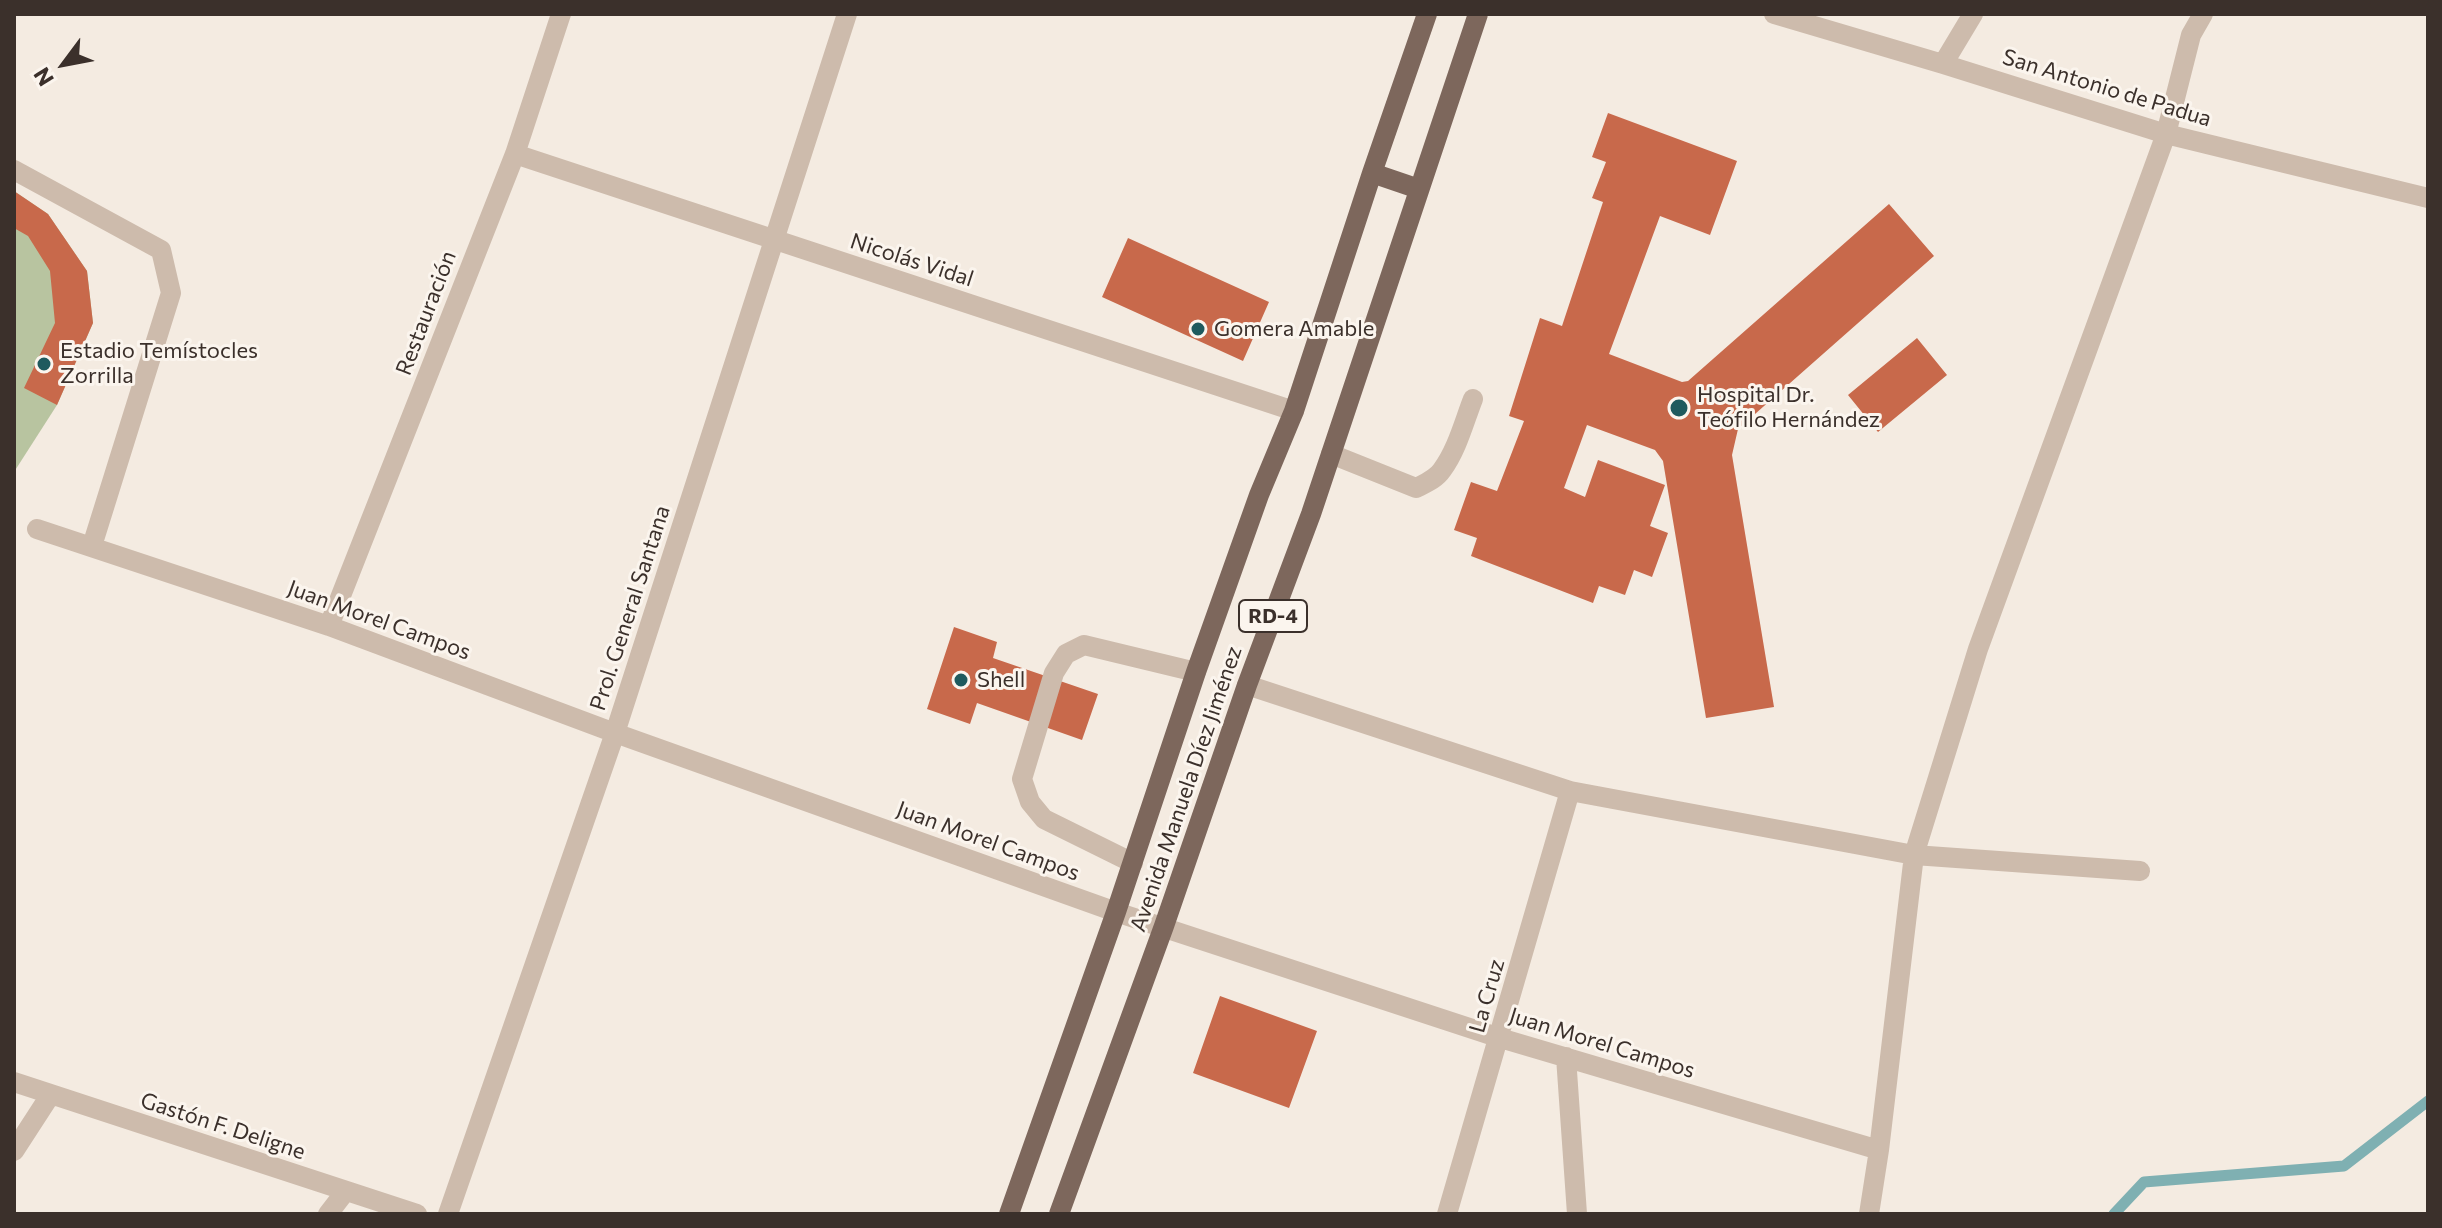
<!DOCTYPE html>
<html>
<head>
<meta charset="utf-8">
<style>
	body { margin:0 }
	#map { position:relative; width:2442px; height:1228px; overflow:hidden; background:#f4ebe1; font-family:Commissioner,sans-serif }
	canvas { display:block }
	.frame { position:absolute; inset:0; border:16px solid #3b302b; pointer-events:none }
	.north { position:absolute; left:24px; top:24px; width:80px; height:80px; -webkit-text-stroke:6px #fbf5ee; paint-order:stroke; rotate:238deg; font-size:22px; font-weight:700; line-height:32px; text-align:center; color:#3b302b }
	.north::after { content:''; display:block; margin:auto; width:28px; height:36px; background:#3b302b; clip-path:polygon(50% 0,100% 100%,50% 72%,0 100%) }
</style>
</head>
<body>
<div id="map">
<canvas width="2442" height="1228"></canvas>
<div class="frame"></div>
<div class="north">N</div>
</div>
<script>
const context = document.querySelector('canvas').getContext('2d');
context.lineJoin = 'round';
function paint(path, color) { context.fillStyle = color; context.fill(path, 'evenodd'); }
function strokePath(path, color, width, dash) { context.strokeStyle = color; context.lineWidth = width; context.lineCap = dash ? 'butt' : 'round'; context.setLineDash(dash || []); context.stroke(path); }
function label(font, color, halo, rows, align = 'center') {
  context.font = font + ' Commissioner,sans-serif'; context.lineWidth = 6; context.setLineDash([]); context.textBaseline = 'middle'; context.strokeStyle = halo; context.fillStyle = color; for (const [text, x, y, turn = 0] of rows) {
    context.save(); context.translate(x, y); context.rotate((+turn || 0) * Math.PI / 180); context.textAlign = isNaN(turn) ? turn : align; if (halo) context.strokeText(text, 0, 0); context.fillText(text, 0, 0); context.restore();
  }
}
const green = new Path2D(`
	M14 191 48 214 87 271 93 323 57 405 14 472Z`);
const stream = new Path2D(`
	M2114 1214 2144 1182 2344 1166 2428 1101`);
const building = new Path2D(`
	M1608 113 1737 161 1710 235 1660 216 1609 354 1682 382 1688 381 1889 204 1934 256 1738 429 1732 455 1774 707 1706 718 1663 461 1655 450 1587 425 1564 488 1585 497 1598 460 1665 485 1650 526 1668 533 1652 577 1634 570 1625 595 1599 586 1593 603 1471 556 1477 538 1454 530 1471 482 1497 491 1524 421 1509 416 1540 318 1562 326 1603 202 1592 198 1606 162 1592 157Z
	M14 191 48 214 87 271 93 323 57 405 24 388 55 323 50 271 28 236 14 228Z
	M1128 238 1269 302 1243 361 1102 297Z
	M1917 338 1947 375 1878 432 1848 395Z
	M954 627 997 642 993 658 1098 694 1082 740 977 703 970 724 927 709Z
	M1220 996 1317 1031 1289 1108 1193 1073Z`);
const minor = new Path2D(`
	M1774 14 1943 64 2166 134 2428 198
	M1943 64 1973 14
	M515 154 1294 411
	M14 170 161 250 171 293 92 546
	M1331 454 1416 488C1426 483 1436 479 1442 470 1457 450 1464 422 1473 399
	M37 529 329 626 615 733 1116 912 1500 1038 1879 1150
	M329 626 515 154 561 14
	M1247 685 1570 791 1914 855 2140 871
	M1133 863 1044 819 1030 802 1022 779 1054 673 1066 654 1084 645 1196 672
	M1566 1057 1577 1214
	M14 1082 417 1214
	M14 1151 51 1094
	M328 1214 345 1192
	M448 1214 615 733 847 14
	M1447 1214 1570 791
	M1869 1214 1879 1150 1914 855 1978 649 2166 134 2191 35 2203 14`);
const major = new Path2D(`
	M1372 173 1419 189
	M1009 1214 1116 912 1196 672 1259 495 1294 411 1372 173 1427 14
	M1059 1214 1164 926 1247 685 1311 514 1478 14`);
const markers = [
	[1198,329,8,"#1f5a5e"],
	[44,364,8,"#1f5a5e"],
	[1679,408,10,"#1f5a5e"],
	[961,680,8,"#1f5a5e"]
];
const shields = [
	[1273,616,68]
];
const shieldNames = [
	["RD-4",1273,616]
];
const streetNames = [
	["San Antonio de Padua",2107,88,17],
	["Nicolás Vidal",912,260,18],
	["Restauración",426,313,-69],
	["Prol. General Santana",630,608,-72],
	["Juan Morel Campos",379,620,20],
	["Avenida Manuela Díez Jiménez",1186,789,-71],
	["Juan Morel Campos",988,841,20],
	["La Cruz",1487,996,-74],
	["Juan Morel Campos",1602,1043,17],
	["Gastón F. Deligne",223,1126,18]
];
const poiNames = [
	["Gomera Amable",1214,329],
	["Estadio Temístocles",60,351],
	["Zorrilla",60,376],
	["Hospital Dr.",1697,395],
	["Teófilo Hernández",1697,420],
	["Shell",977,680]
];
paint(green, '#b8c4a0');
strokePath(stream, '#7fb0b2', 11);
paint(building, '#c8694b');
strokePath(minor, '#cdbbac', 20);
strokePath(major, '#7d675c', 20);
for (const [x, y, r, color] of markers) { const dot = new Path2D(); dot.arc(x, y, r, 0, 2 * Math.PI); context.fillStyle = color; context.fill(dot); strokePath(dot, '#fbf5ee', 3); }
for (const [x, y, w] of shields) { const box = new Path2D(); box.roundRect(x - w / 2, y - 16, w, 32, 6); context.fillStyle = '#fbf5ee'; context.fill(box); strokePath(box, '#3b302b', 2); }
label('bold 20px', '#3b302b', null, shieldNames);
label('22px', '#3b302b', '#fbf5ee', streetNames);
label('22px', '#3b302b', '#fbf5ee', poiNames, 'left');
</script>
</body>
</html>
